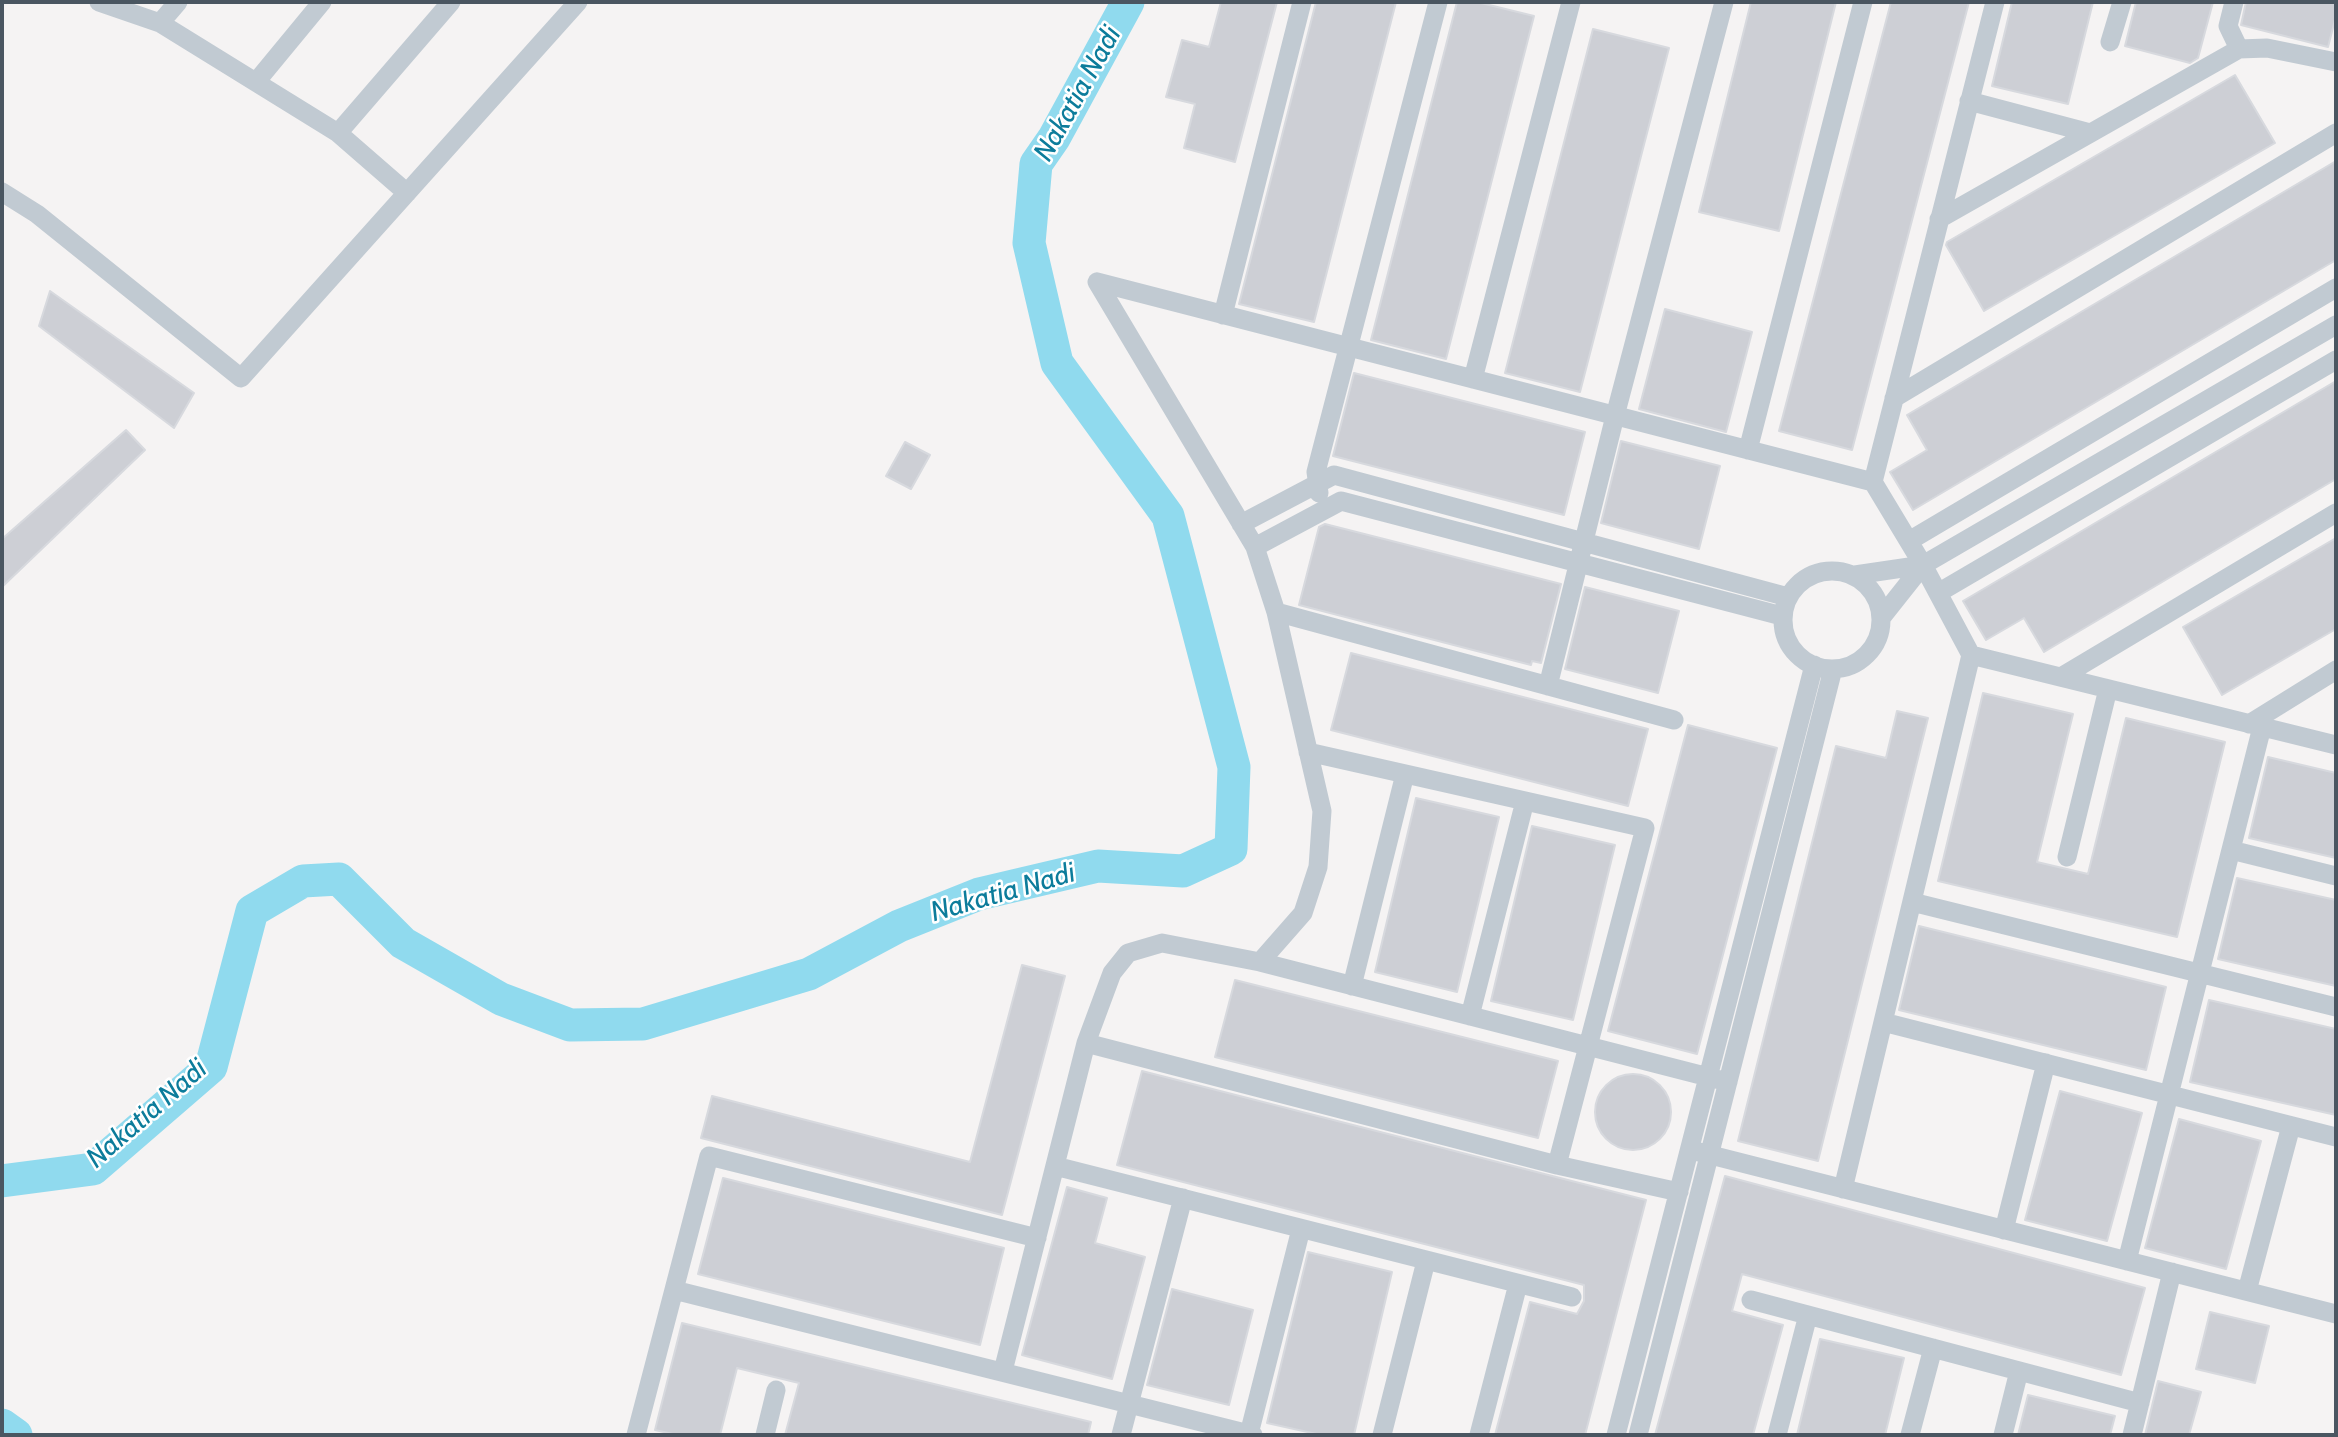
<!DOCTYPE html>
<html>
<head>
<meta charset="utf-8">
<style>
	body { margin:0 }
	#map { position:relative; width:2338px; height:1437px; overflow:hidden; background:#f5f3f3; font-family:Cabin,sans-serif }
	canvas { display:block }
	.frame { position:absolute; inset:0; border:4px solid #4a5661; pointer-events:none }
</style>
</head>
<body>
<div id="map">
<canvas width="2338" height="1437"></canvas>
<div class="frame"></div>
</div>
<script>
const context = document.querySelector('canvas').getContext('2d');
context.lineJoin = 'round';
function strokePath(path, color, width, dash) { context.strokeStyle = color; context.lineWidth = width; context.lineCap = dash ? 'butt' : 'round'; context.setLineDash(dash || []); context.stroke(path); }
function paint(path, color) { context.fillStyle = color; context.fill(path, 'evenodd'); }
function label(font, color, halo, rows, align = 'center') {
  context.font = font + ' Cabin,sans-serif'; context.lineWidth = 5; context.setLineDash([]); context.textBaseline = 'middle'; context.strokeStyle = halo; context.fillStyle = color; for (const [text, x, y, turn = 0] of rows) {
    context.save(); context.translate(x, y); context.rotate((+turn || 0) * Math.PI / 180); context.textAlign = isNaN(turn) ? turn : align; if (halo) context.strokeText(text, 0, 0); context.fillText(text, 0, 0); context.restore();
  }
}
const river = new Path2D(`
	M2 1181 93 1169 211 1067 252 911 303 881 339 879 403 943 501 999 570 1025 643 1024 809 974 899 926 979 894 1098 866 1183 871 1231 849 1234 767 1168 516 1057 363 1029 243 1036 164 1054 138 1128 2
	M2 1425 16 1435`);
const building = new Path2D(`
	M1221 2H1277L1235 162 1184 148 1195 104 1166 97 1182 40 1209 47Z
	M1316 2H1396L1314 322 1239 304Z
	M1457 2H1477L1534 16 1446 359 1371 340Z
	M1751 2H1836L1779 231 1699 212Z
	M1891 2H1969L1852 450 1779 431Z
	M2012 2H2093L2068 104 1992 86Z
	M2136 2H2213L2198 58 2190 63 2125 46Z
	M2246 2H2336V16L2328 47 2241 25Z
	M1593 29 1669 48 1580 392 1505 373Z
	M2235 75 2275 143 1984 311 1946 245 1947 242Z
	M2336 161V260L1913 510 1890 472 1927 450 1907 415Z
	M50 291 194 393 174 428 39 326Z
	M1665 309 1752 332 1726 432 1639 409Z
	M1354 373 1585 432 1564 515 1333 456Z
	M2336 381V479L2044 652 2024 618 1986 640 1963 601Z
	M126 430 145 450 2 587V539Z
	M1621 441 1720 466 1699 549 1601 523Z
	M905 442 930 455 911 489 886 476Z
	M1325 524 1561 584 1541 663 1532 661 1531 665 1299 605 1319 527Z
	M2336 538V629L2222 695 2183 627Z
	M1585 587 1679 611 1658 693 1565 669Z
	M1351 653 1648 729 1628 806 1331 730Z
	M1983 693 2073 714 2037 862 2088 874 2126 718 2225 742 2177 937 1938 881Z
	M1897 711 1928 718 1818 1161 1738 1141 1836 746 1886 758Z
	M1688 725 1777 748 1697 1054 1608 1031Z
	M2268 757 2336 773V858L2249 838Z
	M1416 798 1499 817 1457 992 1375 972Z
	M1532 826 1615 845 1573 1020 1491 1001Z
	M2237 878 2336 900V986L2218 959Z
	M1919 926 2166 987 2146 1070 1899 1010Z
	M1022 965 1065 976 1002 1215 701 1138 712 1096 970 1162Z
	M1235 980 1558 1061 1538 1138 1215 1057Z
	M2209 1000 2336 1029V1115L2190 1082Z
	M1142 1071 1646 1200 1585 1435H1495L1530 1302 1577 1314 1584 1301V1285L1117 1165Z
	M1595 1112a38 38 0 1 1 76 0a38 38 0 1 1-76 0Z
	M2060 1091 2142 1113 2107 1241 2025 1220Z
	M2179 1119 2261 1141 2226 1269 2145 1248Z
	M1725 1176 2145 1288 2121 1375 1742 1274 1732 1311 1783 1325 1753 1435H1655Z
	M723 1178 1004 1248 980 1345 698 1274Z
	M1067 1187 1107 1198 1095 1243 1145 1257 1112 1379 1022 1355Z
	M1308 1252 1392 1272 1354 1435H1321L1267 1423Z
	M1172 1289 1253 1310 1229 1405 1147 1385Z
	M2210 1312 2269 1326 2255 1383 2196 1369Z
	M682 1323 1091 1422 1088 1435H785L799 1383 737 1368 720 1435H677L655 1430Z
	M1820 1339 1904 1358 1885 1435H1797Z
	M2158 1381 2201 1392 2189 1435H2145Z
	M2028 1395 2115 1416 2110 1435H2018Z`);
const street = new Path2D(`
	M99 2 160 23 338 133 407 193
	M1995 2 1873 482 1923 565 1971 655 2336 745
	M2234 2 2228 26 2239 49
	M160 23 178 2
	M2110 42 2122 2
	M256 82 322 2
	M1969 101 2090 133
	M338 133 451 2
	M2 192 37 214 241 378 578 2
	M1939 219 2239 49 2267 48 2336 62
	M1097 282 1873 482
	M1097 282 1255 547 1276 612 1322 811 1318 867 1303 913 1260 962
	M1223 315 1302 2
	M1473 379 1571 2
	M1894 398 2336 133
	M1748 450 1863 2
	M1319 493 1316 472 1438 2
	M1241 524 1334 475 1788 597
	M1909 541 2336 288
	M1255 547 1341 501 1782 616
	M1923 565 2336 325
	M1783 620a49 49 0 1 1 98 0a49 49 0 1 1-98 0Z
	M1855 575 1923 565 1881 618
	M1938 593 2336 360
	M1276 612 1674 720
	M2061 677 2336 513
	M1548 686 1615 416 1724 2
	M2249 724 2336 670
	M1308 752 1645 828 1557 1165
	M2231 850 2336 876
	M2067 857 2108 689
	M1912 902 2336 1007
	M1352 986 1405 774
	M1470 1016 1525 801
	M1883 1022 2336 1137
	M1086 1043 1557 1165 1679 1192
	M1699 1152 2336 1314
	M1055 1166 1572 1297
	M1843 1189 1971 655
	M2004 1230 2046 1063
	M2127 1261 2262 727
	M674 1290 1253 1435
	M2247 1291 2291 1126
	M1751 1300 2140 1403
	M1003 1371 1086 1043 1112 973 1128 953 1162 943 1260 962 1728 1082
	M1249 1434 1301 1229
	M636 1435 709 1156 1037 1238
	M765 1435 776 1390
	M1121 1435 1183 1198
	M1382 1435 1426 1261
	M1479 1435 1518 1284
	M1616 1435 1814 665
	M1638 1435 1833 669
	M1777 1435 1808 1315
	M1910 1435 1933 1348
	M2003 1435 2019 1371
	M2132 1435 2172 1272`);
const waterNames = [
	["Nakatia Nadi",1078,94,-61],
	["Nakatia Nadi",1003,893,-16],
	["Nakatia Nadi",147,1114,-41]
];
strokePath(river, '#90daee', 33);
paint(building, '#cdcfd5');
strokePath(building, '#d7d9de', 2);
strokePath(street, '#c1cad2', 19);
label('italic 28px', '#0c7c9b', '#fff', waterNames);
</script>
</body>
</html>
